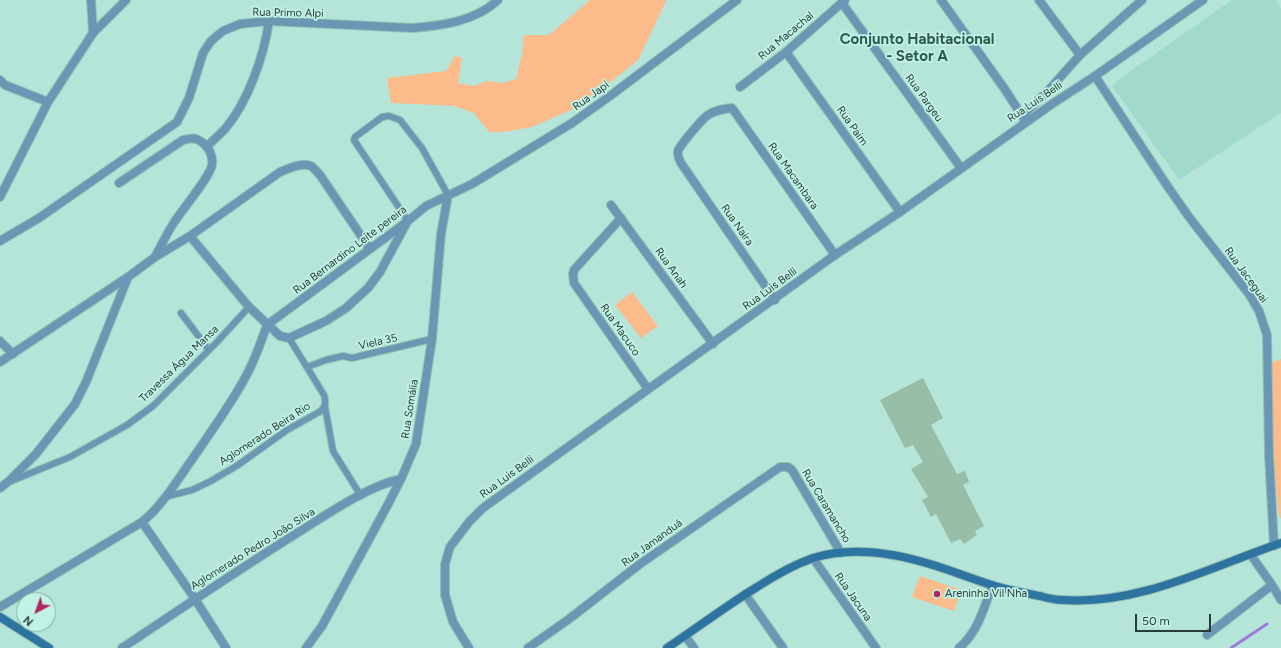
<!DOCTYPE html>
<html>
<head>
<meta charset="utf-8">
<style>
	body { margin:0 }
	#map { position:relative; width:1281px; height:648px; overflow:hidden; background:#b5e5d9; font-family:Figtree,sans-serif }
	canvas { display:block }
	.north { position:absolute; left:16px; top:592px; width:40px; height:40px; box-sizing:border-box; background:#c2f2e6; border:1px solid #84a9a0; border-radius:50%; rotate:221deg; font-size:11px; font-weight:700; line-height:16px; text-align:center; color:#283c37 }
	.north::after { content:''; display:block; margin:auto; width:14px; height:18px; background:#b12766; clip-path:polygon(50% 0,100% 100%,50% 72%,0 100%) }
	.scale { position:absolute; left:1135px; top:614px; width:76px; height:18px; box-sizing:border-box; border:2px solid #283c37; border-top:0; padding-left:5px; font-size:12px; line-height:14px; white-space:nowrap; color:#283c37; -webkit-text-stroke:3px #c2f2e6; paint-order:stroke }
</style>
</head>
<body>
<div id="map">
<canvas width="1281" height="648"></canvas>
<div class="north">N</div>
<div class="scale">50 m</div>
</div>
<script>
const context = document.querySelector('canvas').getContext('2d');
context.lineJoin = 'round';
function paint(path, color) { context.fillStyle = color; context.fill(path, 'evenodd'); }
function strokePath(path, color, width, dash) { context.strokeStyle = color; context.lineWidth = width; context.lineCap = dash ? 'butt' : 'round'; context.setLineDash(dash || []); context.stroke(path); }
function label(font, color, halo, rows, align = 'center') {
  context.font = font + ' Figtree,sans-serif'; context.lineWidth = 3.5; context.setLineDash([]); context.textBaseline = 'middle'; context.strokeStyle = halo; context.fillStyle = color; for (const [text, x, y, turn = 0] of rows) {
    context.save(); context.translate(x, y); context.rotate((+turn || 0) * Math.PI / 180); context.textAlign = isNaN(turn) ? turn : align; if (halo) context.strokeText(text, 0, 0); context.fillText(text, 0, 0); context.restore();
  }
}
const built = new Path2D(`
	M1232 0H1276L1281 9V113L1179 180 1113 87 1118 80Z`);
const green = new Path2D(`
	M590 0H665L666 1 638 60 580 106 532 127 504 132H489L474 113 454 106 391 103 387 78 446 71 455 56 462 58 458 83 473 86 487 81 502 83 516 79 522 54 524 35H549Z
	M632 292 658 326 641 338 615 305Z
	M1281 359V519L1279 516 1273 461 1271 363Z
	M920 576 961 590 954 611 912 597Z`);
const stream = new Path2D(`
	M1231 648 1267 624`);
const building = new Path2D(`
	M923 378 943 418 931 425 957 474 965 471 969 482 963 485 984 526 975 531 977 535 964 544 960 539 951 543 936 514 931 517 922 500 928 497 911 469 923 462 913 445 905 448 880 400Z`);
const service = new Path2D(`
	M408 221 354 140 355 137 382 117 389 116 400 120 422 148 448 195
	M181 313 209 350
	M307 367 326 360 343 356 352 358 432 339
	M325 407 333 451 361 496
	M11 481 70 457 127 425 153 406 217 342 249 307
	M165 497 192 490 211 481 238 465 287 430 321 411C326 405 326 402 324 395L289 338`);
const minor = new Path2D(`
	M91 0 93 33
	M941 0 1004 88 1024 119
	M1039 0 1080 55
	M842 3 961 168
	M786 52 900 212
	M1095 76 1168 187 1189 217 1249 294 1259 311 1267 335 1269 455 1274 546
	M0 80 5 85 48 102
	M740 87 786 52 845 0
	M1022 116 1047 92 1080 55 1142 0
	M207 146C213 141 219 135 225 129 248 102 264 56 269 21
	M119 183 183 140C191 138 196 137 203 143 209 148 213 156 212 165 210 177 181 211 173 224 166 235 161 246 155 257
	M0 197 48 102 93 33 126 0
	M611 205 713 344
	M621 218 574 270 573 274 574 283 648 389
	M190 236 249 307 280 336 289 338 326 321 346 308 368 288 380 272 406 224
	M0 241 39 218 177 122 189 98 203 53 211 41 223 31 240 24 269 21 412 28C441 26 476 21 498 0
	M775 300 681 163C679 159 677 155 678 151 680 145 703 118 708 115 715 110 723 109 732 108L835 255
	M267 325 408 221 426 206 472 184 572 123 610 96 737 0
	M0 341 13 354
	M0 362 128 277 155 257 190 236 280 172C288 169 301 162 311 166 314 168 317 172 320 175L370 249
	M0 488 9 481 36 454 75 404 86 382 128 277
	M142 522 195 599 226 648
	M1251 555 1272 585 1281 600
	M813 558 876 648
	M745 594 783 648
	M0 607 142 522C162 506 176 482 191 461 210 433 230 406 246 376 255 360 261 342 267 325
	M1207 635 1272 585
	M685 636 694 648
	M122 648C182 608 241 568 302 530 329 513 370 485 401 479
	M306 648 322 626 386 508 401 479 416 444 432 339 441 234 448 195
	M528 648 569 619 640 564 780 467H788L792 470 841 553
	M959 648C978 632 984 608 992 586`);
const tertiary = new Path2D(`
	M469 648 453 622 445 595V564L450 547 469 522 483 508 835 255 900 212 1052 104 1095 76 1203 0`);
const secondary = new Path2D(`
	M0 617 49 648
	M667 648C697 628 726 606 757 587 774 576 793 565 813 558 851 546 895 553 933 565 953 571 972 579 992 585 1007 590 1024 593 1040 596 1047 598 1055 600 1063 600 1140 605 1210 567 1281 543`);
const markers = [
	[937,594,4,"#b12766"]
];
const streetNames = [
	["Rua Primo Alpi",288,13,1],
	["Rua Macachal",786,36,-40],
	["Rua Japi",591,96,-36],
	["Rua Pargeu",924,98,54],
	["Rua Luis Belli",1035,102,-34],
	["Rua Paim",852,126,55],
	["Rua Macambara",793,176,55],
	["Rua Naira",737,225,55],
	["Rua Bernardino Leite pereira",350,250,-37],
	["Rua Anah",671,268,54],
	["Rua Jaceguai",1246,275,54],
	["Rua Luis Belli",770,289,-36],
	["Rua Macuco",620,330,55],
	["Viela 35",378,342,-13],
	["Travessa Água Mansa",179,364,-44],
	["Rua Somália",410,409,-81],
	["Aglomerado Beira Rio",265,434,-33],
	["Rua Luis Belli",507,477,-36],
	["Rua Caramancho",826,506,59],
	["Rua Jamanduá",652,543,-36],
	["Aglomerado Pedro João Silva",253,549,-32],
	["Rua Jacuna",853,597,55]
];
const poiNames = [
	["Areninha Vil Nha",945,594]
];
const districtNames = [
	["Conjunto Habitacional",917,40],
	["- Setor A",917,57]
];
paint(built, '#a1dacc');
paint(green, '#fcbb8a');
strokePath(stream, '#9c7bdb', 3);
paint(building, '#98bea7');
strokePath(service, '#96c0b5', 8);
strokePath(minor, '#96c0b5', 10);
strokePath(tertiary, '#96c0b5', 10);
strokePath(secondary, '#96c0b5', 10);
strokePath(service, '#6b97b4', 6);
strokePath(minor, '#6b97b4', 8);
strokePath(tertiary, '#6b97b4', 8);
strokePath(secondary, '#2d75a0', 8);
for (const [x, y, r, color] of markers) { const dot = new Path2D(); dot.arc(x, y, r, 0, 2 * Math.PI); context.fillStyle = color; context.fill(dot); strokePath(dot, '#c2f2e6', 1.5); }
label('11px', '#283c37', '#c2f2e6', streetNames);
label('11px', '#283c37', '#c2f2e6', poiNames, 'left');
label('bold 15px', '#2e5a51', '#c2f2e6', districtNames);
</script>
</body>
</html>
